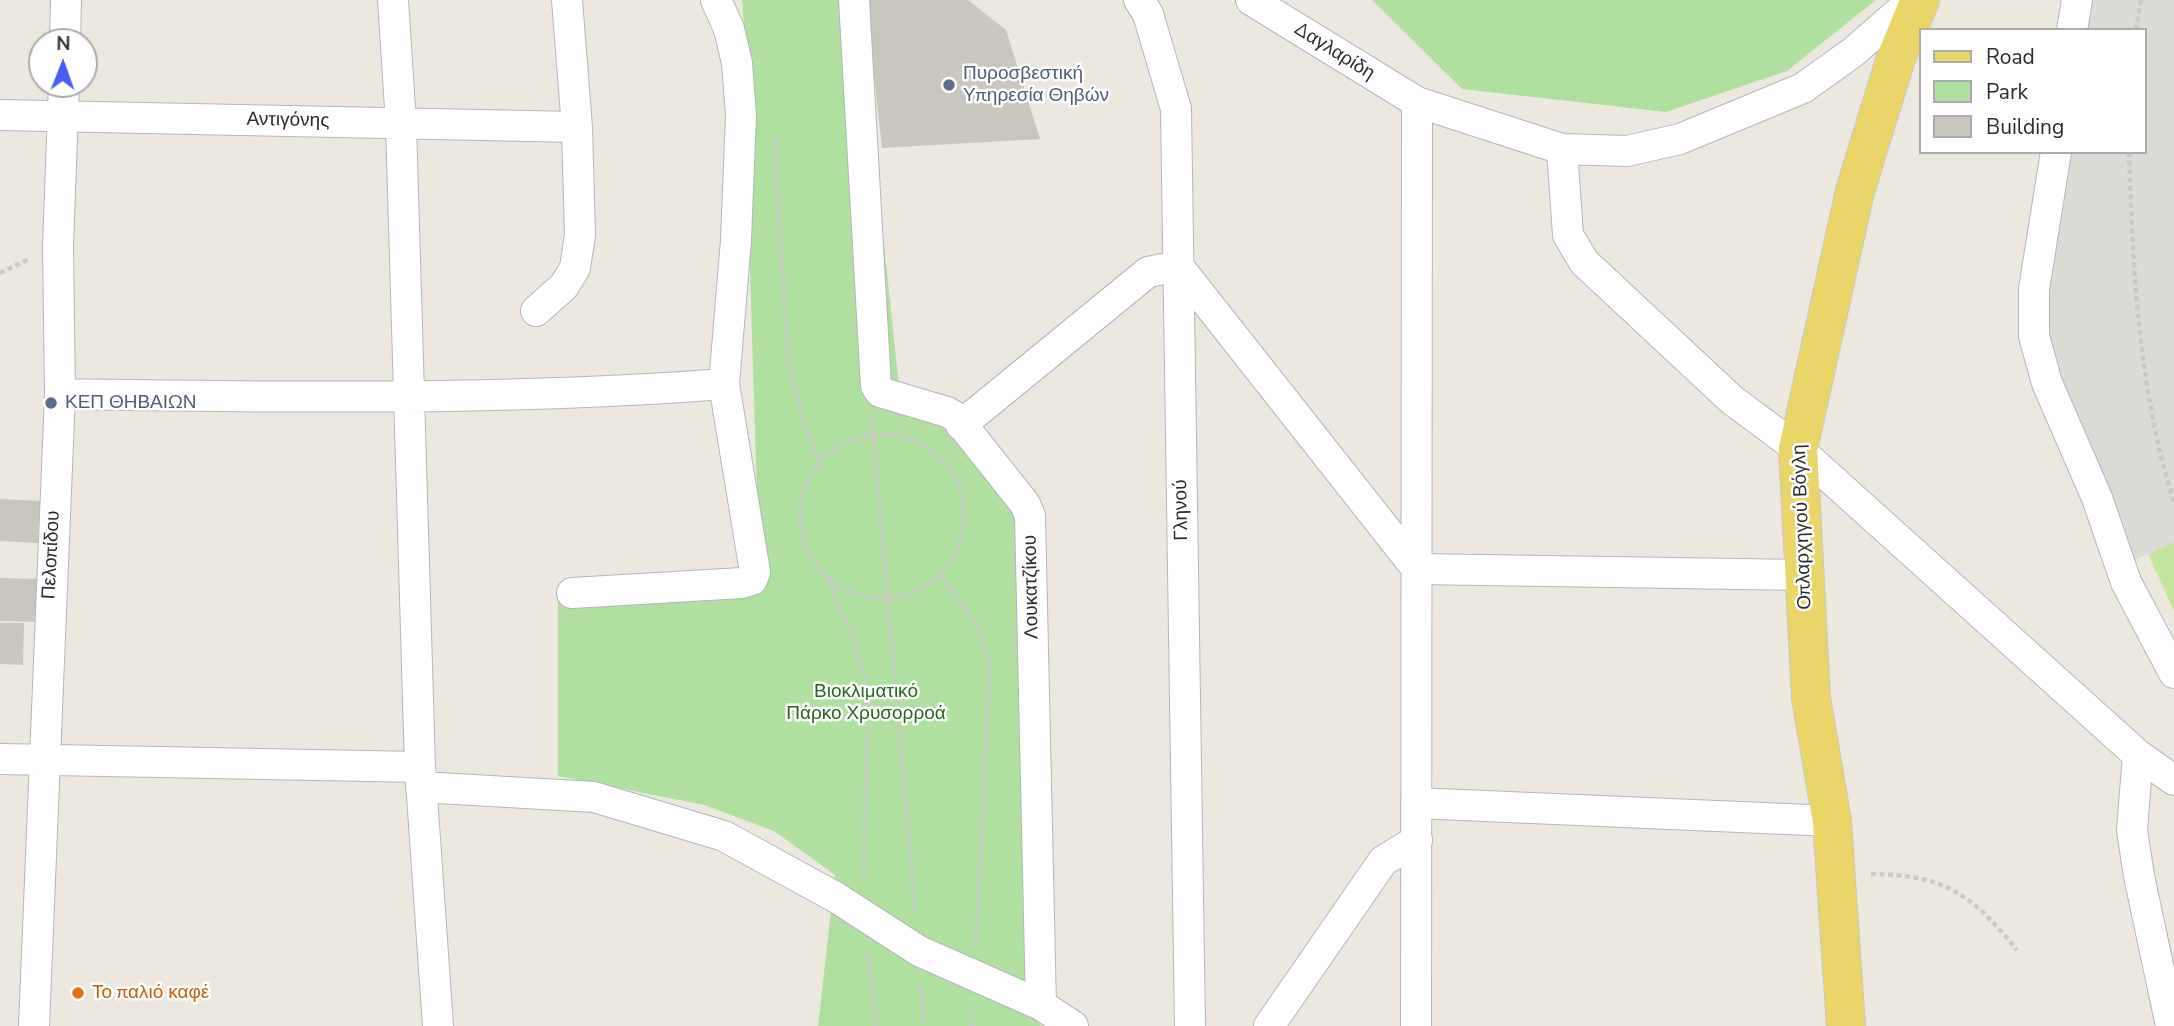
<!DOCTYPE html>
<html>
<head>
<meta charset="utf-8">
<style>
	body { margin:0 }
	#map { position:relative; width:2174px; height:1026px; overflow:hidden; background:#ede8df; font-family:"Nunito Sans",sans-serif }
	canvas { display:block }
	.legend { position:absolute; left:1919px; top:28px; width:228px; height:126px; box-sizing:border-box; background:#fff; border:2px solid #ababab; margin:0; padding:9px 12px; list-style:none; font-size:21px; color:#2c2c2c }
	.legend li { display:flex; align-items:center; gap:14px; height:35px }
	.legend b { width:35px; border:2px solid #ababab }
	.north { position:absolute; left:28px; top:28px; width:70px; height:70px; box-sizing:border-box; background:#fff; border:2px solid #ababab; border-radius:50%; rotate:1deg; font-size:19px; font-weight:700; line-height:28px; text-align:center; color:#2c2c2c }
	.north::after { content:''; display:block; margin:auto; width:24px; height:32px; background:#495cf0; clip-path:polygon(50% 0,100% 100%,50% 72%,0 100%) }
</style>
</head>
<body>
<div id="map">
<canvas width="2174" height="1026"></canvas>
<ul class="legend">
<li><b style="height:9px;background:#e9d568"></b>Road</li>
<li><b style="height:19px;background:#b0e09f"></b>Park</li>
<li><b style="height:19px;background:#c9c6be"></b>Building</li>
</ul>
<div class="north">N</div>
</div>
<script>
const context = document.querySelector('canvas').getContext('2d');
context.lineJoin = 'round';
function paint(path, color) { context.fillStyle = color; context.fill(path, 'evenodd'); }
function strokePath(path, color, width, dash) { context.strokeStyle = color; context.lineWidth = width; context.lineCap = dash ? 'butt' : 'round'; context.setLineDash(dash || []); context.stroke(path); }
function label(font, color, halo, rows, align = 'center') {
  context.font = font + ' "Nunito Sans",sans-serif'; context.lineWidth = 5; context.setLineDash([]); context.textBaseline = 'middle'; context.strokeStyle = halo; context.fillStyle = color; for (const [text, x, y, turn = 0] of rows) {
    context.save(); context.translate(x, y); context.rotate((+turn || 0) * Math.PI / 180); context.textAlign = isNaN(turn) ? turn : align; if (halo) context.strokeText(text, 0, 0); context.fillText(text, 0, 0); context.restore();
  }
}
const green = new Path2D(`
	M742 0H858L900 395 945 425 1018 514 1031 1016 1042 1026H818L835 875 774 831 704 805 558 776V594L760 588 749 241 750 113Z
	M1372 0H1876L1787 71 1666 112 1462 89Z`);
const pitch = new Path2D(`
	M2174 542V611L2148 554Z`);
const plaza = new Path2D(`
	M2077 0H2174V542L2121 566 2034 336 2056 152H2144V30H2072Z`);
const building = new Path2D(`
	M866 0H968L1006 30 1040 139 882 148Z
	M0 499 40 501 38 543 0 541Z
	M0 578 40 579 38 622 0 621Z
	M0 623H24L23 665 0 664Z`);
const path = new Path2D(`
	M2136 30 2141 0
	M774 139 788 359 804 422 819 461
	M2129 152C2133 269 2138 389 2174 502
	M0 273 29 259
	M872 420 915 910
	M800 516a82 82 0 1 1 164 0a82 82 0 1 1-164 0Z
	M939 575 977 625 990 664 976 945
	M828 580 853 638 868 688 864 878
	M868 708 898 709
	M1871 874C1946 875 1971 894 2017 950
	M868 953 876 1026
	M921 985 924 1026
	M972 1026 973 1009`);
const street = new Path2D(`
	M393 0 401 124 420 767 438 1026
	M854 0 876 386 880 392 947 412 956 417 1025 504 1030 516 1041 1005
	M1139 0 1148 14 1176 109 1190 1026
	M1251 0 1417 102 1562 149 1627 151 1680 139 1803 88 1852 53 1913 0
	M2072 30 2077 0
	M65 42 66 0
	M0 115 577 127
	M1562 149 1568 235 1584 262 1732 400 1798 449 2138 755 2174 780
	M2056 152 2034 289V336L2047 383 2097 498 2126 582 2174 673
	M536 311 564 286 575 268 580 235 577 127 567 0
	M60 394C282 397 503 401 724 384
	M961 425 1148 272 1178 266 1417 569 1803 575
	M572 593 742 583 752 580 755 572 724 384 736 240 741 115 737 63 729 29 716 0
	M2138 755 2132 830 2139 876 2171 1026
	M0 759 420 767
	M421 787 594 797 724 836 837 898 919 951 1041 1005 1073 1026
	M1416 803 1832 821
	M34 1026 60 394 58 246 64 84
	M1269 1026 1383 861 1417 840
	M1416 1026 1417 102`);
const primary = new Path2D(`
	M1846 1026 1832 821 1811 698 1798 449 1855 191 1895 61 1920 0`);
const markers = [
	[949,85,7,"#5c6f8a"],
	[51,403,7,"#5c6f8a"],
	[78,993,7,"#e8710a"]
];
const streetNames = [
	["Δαγλαρίδη",1334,52,32],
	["Αντιγόνης",288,121,1],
	["Γληνού",1182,510,-91],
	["Οπλαρχηγού Βόγλη",1803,527,-92],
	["Πελοπίδου",52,555,-87],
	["Λουκατζίκου",1032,587,-91]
];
const serviceNames = [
	["Πυροσβεστική",963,74],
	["Υπηρεσία Θηβών",963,96],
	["ΚΕΠ ΘΗΒΑΙΩΝ",65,403]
];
const parkNames = [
	["Βιοκλιματικό",866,692],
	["Πάρκο Χρυσορροά",866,714]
];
const foodNames = [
	["Το παλιό καφέ",92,993]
];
paint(green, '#b0e09f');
paint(pitch, '#c1e69c');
paint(plaza, '#dddbd6');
paint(building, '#c9c6be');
strokePath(street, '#b3b4bf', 32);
strokePath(primary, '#c8c8c8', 40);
strokePath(path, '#c8c8c8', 4.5, [5, 3.5]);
strokePath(street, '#fff', 30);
strokePath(primary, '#e9d568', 38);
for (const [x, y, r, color] of markers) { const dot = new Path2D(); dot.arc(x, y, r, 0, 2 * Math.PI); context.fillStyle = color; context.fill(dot); strokePath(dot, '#fff', 2.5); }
label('19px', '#2c2c2c', '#fff', streetNames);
label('19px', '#4e5e75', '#fff', serviceNames, 'left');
label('19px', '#28661f', '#fff', parkNames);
label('19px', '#c56008', '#fff', foodNames, 'left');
</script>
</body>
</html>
